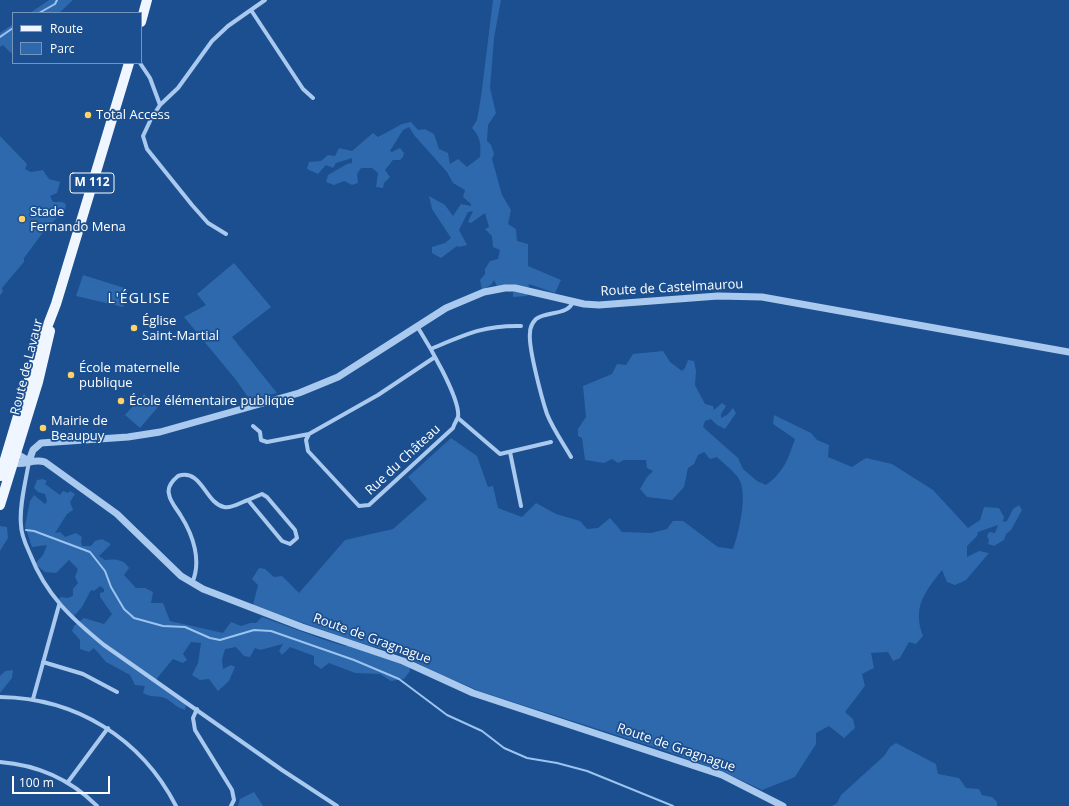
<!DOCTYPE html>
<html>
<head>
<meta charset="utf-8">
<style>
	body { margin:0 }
	#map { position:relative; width:1069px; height:806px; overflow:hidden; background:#1b4f8f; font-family:"Open Sans",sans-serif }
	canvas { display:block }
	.legend { position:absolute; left:12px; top:12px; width:130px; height:52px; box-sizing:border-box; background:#1b4f8f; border:1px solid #7695bc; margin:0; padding:5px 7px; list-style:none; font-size:12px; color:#fff }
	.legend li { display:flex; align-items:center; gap:8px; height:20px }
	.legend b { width:20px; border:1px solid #7695bc }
	.scale { position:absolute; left:12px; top:776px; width:98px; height:18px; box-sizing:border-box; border:2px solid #fff; border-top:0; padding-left:5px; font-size:12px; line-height:14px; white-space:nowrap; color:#fff; -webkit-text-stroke:3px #1b4f8f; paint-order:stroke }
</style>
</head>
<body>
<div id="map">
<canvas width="1069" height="806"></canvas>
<ul class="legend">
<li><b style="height:5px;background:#f0f6ff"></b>Route</li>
<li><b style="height:11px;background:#2e69ad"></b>Parc</li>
</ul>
<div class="scale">100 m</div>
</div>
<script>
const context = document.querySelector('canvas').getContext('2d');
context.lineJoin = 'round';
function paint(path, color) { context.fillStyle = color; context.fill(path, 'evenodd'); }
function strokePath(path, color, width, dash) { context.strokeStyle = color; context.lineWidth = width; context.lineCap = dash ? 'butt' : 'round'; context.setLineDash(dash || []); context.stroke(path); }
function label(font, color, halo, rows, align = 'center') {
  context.font = font + ' "Open Sans",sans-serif'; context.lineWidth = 3.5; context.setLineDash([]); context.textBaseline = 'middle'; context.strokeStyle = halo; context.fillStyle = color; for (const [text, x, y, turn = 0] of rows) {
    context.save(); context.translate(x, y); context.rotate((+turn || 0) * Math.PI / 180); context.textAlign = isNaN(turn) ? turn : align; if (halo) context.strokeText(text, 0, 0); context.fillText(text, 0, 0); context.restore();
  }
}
const green = new Path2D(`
	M49 0H73L59 13H30Z
	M493 0H501L494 38 490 88 496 113 488 125 487 141 491 145 494 154 492 159 502 195 511 210 508 224 516 229 517 241 528 244V266L561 280 555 293 529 284 527 296 513 297V286H497L494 280 491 285 482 290 480 280 485 274V269L490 261 498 259 500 250 493 247 492 236 485 229 489 227 485 213 471 223 468 222 473 211 468 212 459 230 467 245 459 247 457 246 441 258 432 253V247L445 243 451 238 432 209 429 196 445 205 453 216 461 204 471 206V204L463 197 465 190 453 183 447 172 414 135 409 127 403 130 390 151 392 152 400 148 404 153 403 157 400 160H393L385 170 390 177 384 183 383 188 376 187 378 173 372 168H361L357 174 358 183 352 185 344 181 334 185 326 182 328 175 347 164 352 163V158L336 163 333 168 326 165 318 174 307 169 309 162 321 161 328 155 335 156 339 148 352 151 373 133 378 137 402 124 411 122 418 130 425 129 434 134 439 149 448 153 450 164 458 159 467 167 480 157C481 146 481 137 472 128L477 120 481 97Z
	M13 24V52L11 53 3 45 0 47V33Z
	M0 136 27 164 25 169 31 172 43 170 49 179 60 182 57 193 50 196 53 202H62L66 204 65 211 47 227 24 258V262L2 288 3 292 0 295Z
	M234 263 271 307 232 337 277 393 250 400 236 380 184 317 206 305 197 294Z
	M83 275 128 289 123 307 76 296Z
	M663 351 670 362 682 371 685 368 688 360 694 361 696 371 695 385 705 404 713 406 714 410 722 403 726 406 721 414V418L727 415 733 408 736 413 725 429 717 425 711 419 705 421 703 427 738 458 743 469 757 481 766 485C784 472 788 459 795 439L773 424 774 415 811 433 817 440 829 445 828 457 852 467 866 458 892 464 933 490 968 528 980 520 984 507 999 508 1004 517 1003 522 1007 521 1013 509 1019 505 1022 510 1011 530 1006 534 1004 540 994 546 988 544 989 540 987 536 989 532 995 533 998 525 978 532 977 536 967 546V557L979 551 989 553 966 580 955 585 947 582 942 570C925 592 912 607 923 636L916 644 909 642 900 658 893 661 888 652 871 653 874 668 862 674 865 686 845 712 853 719 855 728 844 738 829 726 816 733V744L795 777 762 790 724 772 663 750 479 691 438 673 399 654 348 639 253 605 258 585 252 579 259 568 265 569 274 577 282 576 299 593 345 540 393 529 427 499 408 477 451 438 477 456 488 487 493 486 498 508 522 517 536 503 556 514 580 521 587 529 598 528 610 518 622 532 651 533 667 529 673 521H683L718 547 733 549C739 533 748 494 739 479 734 471 724 464 717 457L710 459 704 452 698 455 694 464 688 468 684 487 672 500 647 497 640 489 647 477 653 471 647 468 646 460H624L618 463 612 459 604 463 585 460 582 438 578 436V429L586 417 583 386 612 374 617 364 626 365 633 354Z
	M144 394 158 407 140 428 125 415Z
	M43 479 47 481 45 484 60 495 63 491 68 493 70 491 75 494 70 502 73 510 67 514 55 533 60 532 65 537 76 533 82 537 81 541 82 546H91L95 541 102 539 111 544 99 556 105 560C114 559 124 559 129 568L124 575 136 588H145L153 592 151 603H163L170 621 223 633 231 622 241 626 250 623H256L262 617 322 639 344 646H351L369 653 398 659 409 665 410 671 404 679 391 681 380 674 355 673 329 663 321 669 314 664V656L290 647 282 655 279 651 283 644 260 650 255 648 250 657 244 656 236 647 225 649 222 660 223 669 231 665 235 667 229 681 218 691 209 679 200 680 192 675 198 663 201 643 191 642 183 654 187 660 183 663 173 659 154 682 186 705 185 710C175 707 173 702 165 698 158 695 151 698 143 693L145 686 135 685 130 675 106 662 94 648 89 652 80 649V640L72 631 74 626 84 618 104 624 112 614 100 597V593L104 592V589L100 586 94 591 91 590 82 607 74 616 57 601 61 597 68 598 73 596V589L78 583 75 577 78 569 69 560 56 573 45 572 35 564 43 555 47 545 32 547 25 526 30 501 34 495 45 504 47 501 45 494 38 492 34 488 37 480Z
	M0 526 7 527 8 538 0 551Z
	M13 670 12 678 0 693V676L5 671Z
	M896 743 936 764 938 774 959 778 966 788 979 789 982 795 992 797 997 802V806H832L837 803 841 795 884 756 890 747Z
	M254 792 263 806H238L240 799Z`);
const stream = new Path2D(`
	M39 13 55 4 57 0
	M0 37 13 28
	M26 530 34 531 90 552 105 571 111 587 124 609 134 618 163 626 185 627 210 638 220 640 254 630 271 631 354 660 399 679 447 715 482 731 504 748 527 758 557 763 587 771 673 806`);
const minor = new Path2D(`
	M251 10 303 89 313 98
	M140 63 150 78 160 105
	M226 234 208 223 192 205 147 149 143 136 151 119 160 105 178 88 212 41 228 26 265 0
	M417 326C427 342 461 399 458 417 457 420 454 424 453 428L369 505 359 506 308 451 306 440 309 434 378 395 435 357
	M431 349C464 335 484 325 521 326
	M458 418 500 454 551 442
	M253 426 260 432 261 440 267 442 309 434
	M510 452 521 506
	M571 457C563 443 553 429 547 414 542 399 528 347 530 333 530 327 532 323 536 319 546 311 569 316 573 301
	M29 461C26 481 19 505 21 525 21 535 26 545 30 554 46 595 71 618 104 645L282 770 337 806
	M192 583C202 561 193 535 181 516 177 509 170 502 169 494 167 487 172 481 178 476 202 468 205 503 224 507 232 509 241 502 248 500L282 541 290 544 297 538 295 530 267 497 262 494 248 500
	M43 662 83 674 117 692
	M0 697C76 698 141 738 176 806
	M33 699 59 605
	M197 709 193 718 195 730 232 790 234 800 231 806
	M0 762C38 765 70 779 97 806
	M68 782 108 728`);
const tertiary = new Path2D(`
	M17 454 29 461
	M29 461 33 450 41 443 128 437 160 432 299 393 338 377 446 308 484 292 505 288H515L584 304 599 305 718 296 762 297 1069 352
	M14 463C25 466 33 458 45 462L117 514 181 576 203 589 302 627 403 661 473 693 722 775 783 806`);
const primary = new Path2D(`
	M141 22 147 0
	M0 476 36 356 56 304 129 63
	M0 505 38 382 50 331`);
const markers = [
	[88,115,4,"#ffd166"],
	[22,219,4,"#ffd166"],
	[134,328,4,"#ffd166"],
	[71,375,4,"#ffd166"],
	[121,401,4,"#ffd166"],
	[43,428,4,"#ffd166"]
];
const shields = [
	[92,183,44]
];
const shieldNames = [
	["M 112",92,183]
];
const poiNames = [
	["Total Access",96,115],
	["Stade",30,212],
	["Fernando Mena",30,227],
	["Église",142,321],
	["Saint-Martial",142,336],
	["École maternelle",79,368],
	["publique",79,383],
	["École élémentaire publique",129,401],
	["Mairie de",51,421],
	["Beaupuy",51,436]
];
const streetNames = [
	["Route de Castelmaurou",672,288,-3],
	["Route de Lavaur",27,367,-76],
	["Rue du Château",403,460,-43],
	["Route de Gragnague",372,639,20],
	["Route de Gragnague",676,748,19]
];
const neighbourhoodNames = [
	["L'ÉGLISE",139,299]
];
paint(green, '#2e69ad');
strokePath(stream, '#9cc4f0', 2);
strokePath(minor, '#a9c9ee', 4);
strokePath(tertiary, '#a9c9ee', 7);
strokePath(primary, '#f0f6ff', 10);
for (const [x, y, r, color] of markers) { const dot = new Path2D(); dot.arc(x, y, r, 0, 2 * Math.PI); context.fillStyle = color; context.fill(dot); strokePath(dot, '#1b4f8f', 1.5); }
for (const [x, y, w] of shields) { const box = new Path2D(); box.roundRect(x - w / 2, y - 10, w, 20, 3); context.fillStyle = '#1b4f8f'; context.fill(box); strokePath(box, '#fff', 1); }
label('bold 12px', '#fff', null, shieldNames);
label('13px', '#fff', '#1b4f8f', poiNames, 'left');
label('13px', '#fff', '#1b4f8f', streetNames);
context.letterSpacing = '1px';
label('14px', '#fff', '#1b4f8f', neighbourhoodNames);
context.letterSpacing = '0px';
</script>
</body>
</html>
